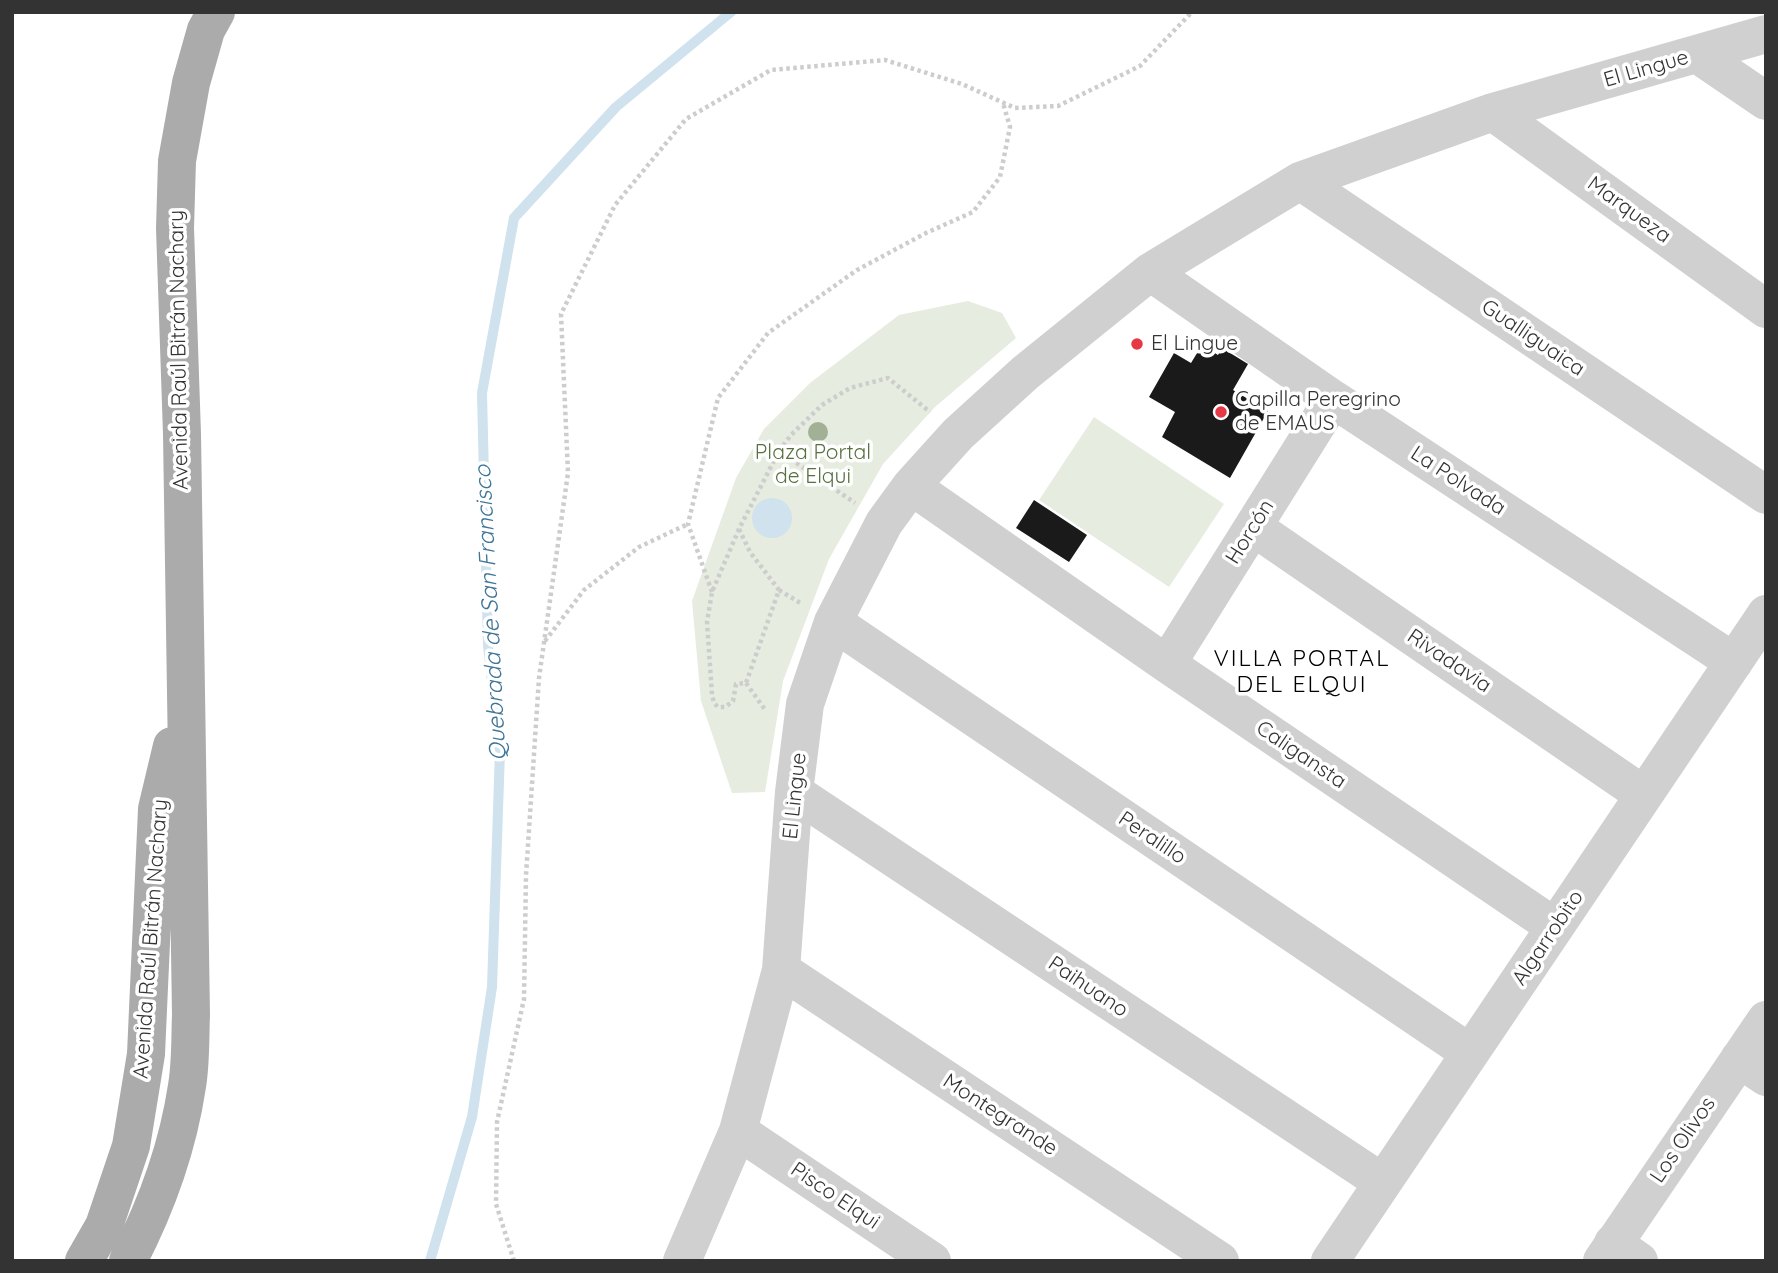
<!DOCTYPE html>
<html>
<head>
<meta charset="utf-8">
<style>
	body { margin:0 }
	#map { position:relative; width:1778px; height:1273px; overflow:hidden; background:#fff; font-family:Quicksand,sans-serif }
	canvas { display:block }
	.frame { position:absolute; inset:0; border:14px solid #333; pointer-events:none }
</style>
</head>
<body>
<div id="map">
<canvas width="1778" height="1273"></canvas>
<div class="frame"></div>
</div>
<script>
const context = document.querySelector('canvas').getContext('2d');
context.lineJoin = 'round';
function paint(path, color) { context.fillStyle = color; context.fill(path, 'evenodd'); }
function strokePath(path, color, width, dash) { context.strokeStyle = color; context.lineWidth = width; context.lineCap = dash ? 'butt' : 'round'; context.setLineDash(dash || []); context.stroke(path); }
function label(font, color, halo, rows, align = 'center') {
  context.font = font + ' Quicksand,sans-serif'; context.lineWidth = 7; context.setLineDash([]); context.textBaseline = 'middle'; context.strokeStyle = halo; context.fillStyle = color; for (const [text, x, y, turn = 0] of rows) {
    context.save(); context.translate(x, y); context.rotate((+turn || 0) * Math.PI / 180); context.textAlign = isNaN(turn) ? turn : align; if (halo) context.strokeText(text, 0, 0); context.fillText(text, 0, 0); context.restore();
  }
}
const green = new Path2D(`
	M968 301 1002 313 1016 338 935 407 883 464 829 559 783 681 765 792 732 793 701 701 692 601 736 478 764 429 810 383 899 315Z
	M1094 417 1224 504 1169 587 1039 500Z`);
const water = new Path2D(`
	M752 518a20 20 0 1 1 40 0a20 20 0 1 1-40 0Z`);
const stream = new Path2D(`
	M430 1261 472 1117 492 987 500 751 488 646 482 393 514 218 616 107 731 12`);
const building = new Path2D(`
	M1202 345 1218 355 1222 348 1248 364 1233 390 1268 411 1230 478 1162 437 1175 412 1149 397 1174 353 1191 363Z
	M1034 500 1087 535 1069 562 1016 528Z`);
const path = new Path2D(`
	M779 451 855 503
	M739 529 750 552 779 590 746 683 736 684 733 701 725 707H718L714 703 712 695 707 622 712 592 739 529 779 451 791 435 822 405 850 388 888 378 930 412
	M779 590 802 604
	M712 592 688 524 718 398 768 333 857 270 926 233 973 212 1000 177 1010 127 1003 103
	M545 641 584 590 639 547 688 524
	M746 683 766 711
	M514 1261 496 1204 497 1122 524 999 526 875 539 678 568 473 561 314 615 205 686 119 771 70 885 60 962 84 1015 108 1058 106 1140 66 1192 12`);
const minor = new Path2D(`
	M1697 54 1766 101
	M1493 112 1766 309
	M1300 181 1766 495
	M1150 272 1333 399 1734 662
	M911 486 1167 664 1555 927
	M1253 527 1644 795
	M833 622 1470 1053
	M1167 664 1333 399
	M794 792 1382 1182
	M781 970 1220 1261
	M1739 1059 1766 1077
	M738 1131 932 1261
	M1613 1243 1639 1261
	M682 1261 738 1131 781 970 794 792 805 704 833 622 884 523 911 486 958 434 1025 373 1150 272 1300 181 1493 112 1766 34
	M1330 1261 1766 614
	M1602 1261 1766 1020`);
const major = new Path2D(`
	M84 1261 104 1226 131 1146 146 1054 157 809 172 746
	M128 1261C156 1207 178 1146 187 1086 191 1062 190 1038 191 1015L182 434 175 228 177 161 191 83 206 30 216 12`);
const trees = [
	[818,432]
];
const markers = [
	[1137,344,7,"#e63946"],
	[1221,412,7,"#e63946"]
];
const streetNames = [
	["El Lingue",1646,69,-16],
	["Marqueza",1629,210,36],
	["Gualliguaica",1533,338,34],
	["Avenida Raúl Bitrán Nachary",179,350,-91],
	["La Polvada",1458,481,33],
	["Horcón",1250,532,-58],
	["Rivadavia",1449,661,34],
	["Caligansta",1301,755,34],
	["El Lingue",795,796,-84],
	["Peralillo",1152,838,34],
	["Algarrobito",1548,938,-56],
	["Avenida Raúl Bitrán Nachary",151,939,-86],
	["Paihuano",1088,987,34],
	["Montegrande",1000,1115,33],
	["Los Olivos",1683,1140,-56],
	["Pisco Elqui",835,1196,34]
];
const poiNames = [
	["El Lingue",1151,344],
	["Capilla Peregrino",1235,400],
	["de EMAUS",1235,424]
];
const parkNames = [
	["Plaza Portal",813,453],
	["de Elqui",813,477]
];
const waterNames = [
	["Quebrada de San Francisco",491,613,-93]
];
const neighbourhoodNames = [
	["VILLA PORTAL",1302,659],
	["DEL ELQUI",1302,685]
];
paint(green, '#e6ecdf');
paint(water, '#cfe2ee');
strokePath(stream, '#cfe2ee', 10);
paint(building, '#1a1a1a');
strokePath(path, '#cdcdcd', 4.5, [3.5, 3.5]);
strokePath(minor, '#d0d0d0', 38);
strokePath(major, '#ababab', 38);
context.fillStyle = '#a2b095';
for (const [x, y] of trees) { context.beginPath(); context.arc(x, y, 10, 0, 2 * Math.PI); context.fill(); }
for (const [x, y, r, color] of markers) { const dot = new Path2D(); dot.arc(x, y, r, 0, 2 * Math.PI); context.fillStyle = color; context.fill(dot); strokePath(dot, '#fff', 2.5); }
label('21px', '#333', '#fff', streetNames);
label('21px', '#333', '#fff', poiNames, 'left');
label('21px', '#56703f', '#fff', parkNames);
label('italic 23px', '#3f7597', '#fff', waterNames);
context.letterSpacing = '2px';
label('23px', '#000', '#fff', neighbourhoodNames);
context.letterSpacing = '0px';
</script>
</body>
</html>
